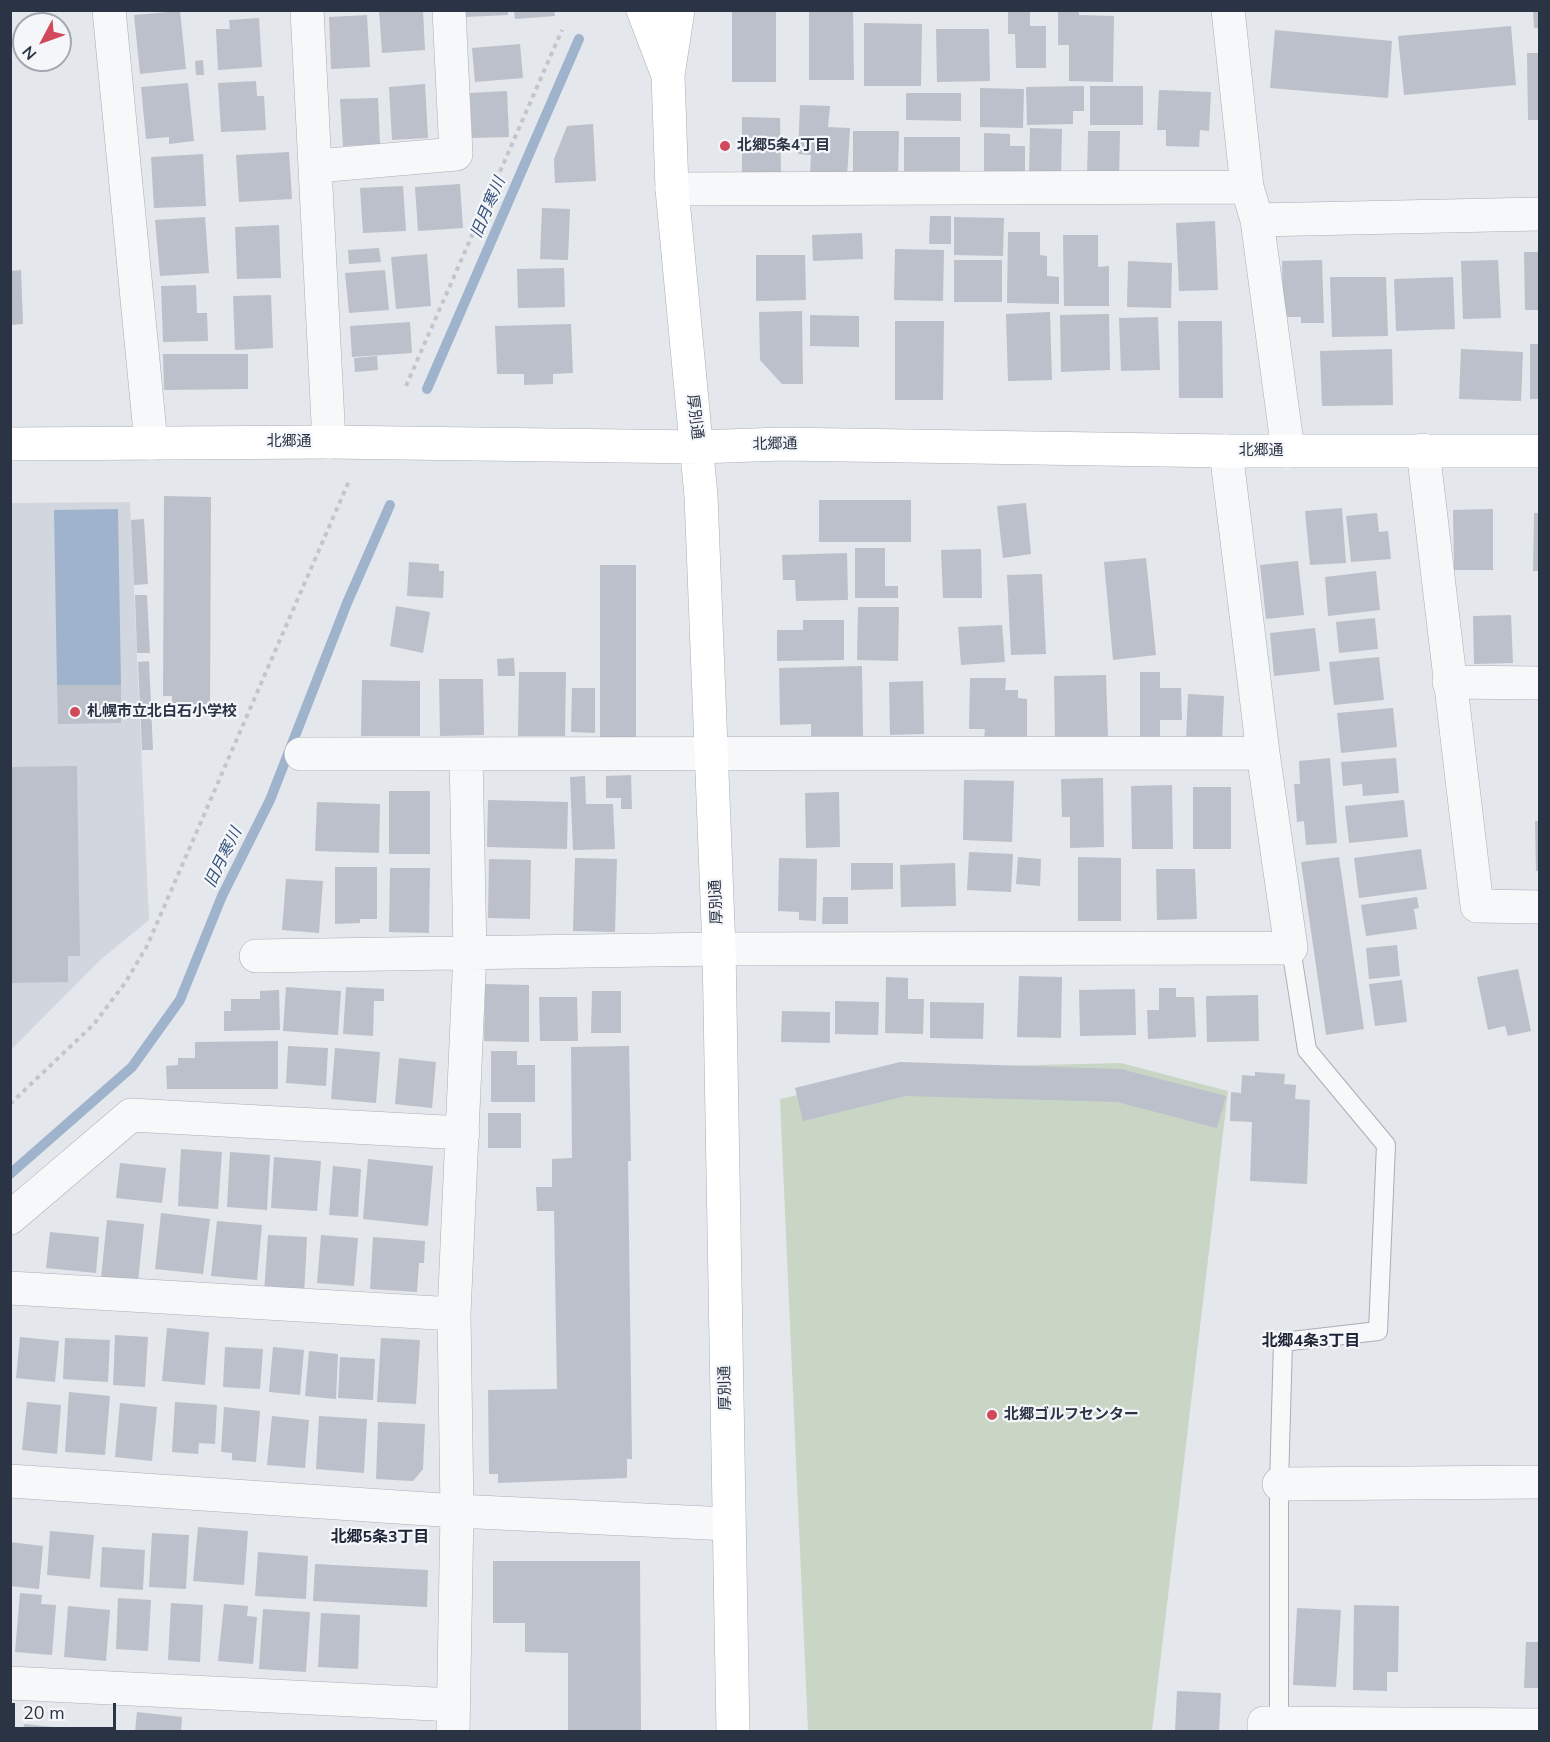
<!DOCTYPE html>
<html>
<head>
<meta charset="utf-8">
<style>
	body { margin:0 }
	#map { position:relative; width:1550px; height:1742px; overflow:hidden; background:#e4e7ec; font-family:"Nunito Sans",sans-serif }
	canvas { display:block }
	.frame { position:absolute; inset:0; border:12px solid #2b3445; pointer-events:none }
	.north { position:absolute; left:12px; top:12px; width:60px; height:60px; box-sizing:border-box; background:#f4f6f9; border:2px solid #a4a8b1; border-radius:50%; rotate:229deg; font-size:16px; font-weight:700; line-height:24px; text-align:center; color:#2b3445 }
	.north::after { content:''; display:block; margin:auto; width:21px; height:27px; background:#d1495b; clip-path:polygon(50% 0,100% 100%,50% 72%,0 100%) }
	.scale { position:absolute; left:12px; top:1703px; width:104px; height:27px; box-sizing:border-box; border:3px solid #2b3445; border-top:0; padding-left:8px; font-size:18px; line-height:21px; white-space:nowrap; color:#2b3445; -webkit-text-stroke:4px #f4f6f9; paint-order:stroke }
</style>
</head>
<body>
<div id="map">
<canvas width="1550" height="1742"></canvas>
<div class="frame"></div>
<div class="north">N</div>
<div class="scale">20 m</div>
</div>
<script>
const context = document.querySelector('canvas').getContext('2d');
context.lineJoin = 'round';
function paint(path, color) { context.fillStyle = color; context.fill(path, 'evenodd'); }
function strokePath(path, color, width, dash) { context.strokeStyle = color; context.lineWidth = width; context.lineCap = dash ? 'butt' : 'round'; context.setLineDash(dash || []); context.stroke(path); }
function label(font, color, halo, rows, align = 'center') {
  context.font = font + ' "Nunito Sans","Noto Sans JP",sans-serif'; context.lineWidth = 4.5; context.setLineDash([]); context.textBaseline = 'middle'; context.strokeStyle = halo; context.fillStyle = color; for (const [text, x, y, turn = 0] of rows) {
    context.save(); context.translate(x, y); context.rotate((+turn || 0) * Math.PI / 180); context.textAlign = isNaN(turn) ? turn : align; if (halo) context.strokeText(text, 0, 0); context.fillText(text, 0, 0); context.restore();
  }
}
const built = new Path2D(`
	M130 502 149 920 99 961 11 1050V503Z`);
const green = new Path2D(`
	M1121 1063 1228 1091 1152 1731H808L780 1099 917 1068Z`);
const water = new Path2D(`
	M118 509 121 685H57L54 510Z`);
const stream = new Path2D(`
	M427 389 579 39
	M10 1174 132 1067 180 1000 222 896 270 800 347 603 390 505`);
const building = new Path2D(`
	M379 10H423L425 50 382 53Z
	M465 10H508V15L465 17Z
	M514 10H554L555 16 515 19Z
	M732 10H776V82H732Z
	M809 10H853L854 80H809Z
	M1008 10H1030V26H1046V68H1016L1015 34H1008Z
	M1058 10H1079V15L1114 16 1113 82 1069 81V45H1058Z
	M1533 10H1540V28H1534Z
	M180 11 186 69 140 74 134 15Z
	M367 15 370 67 331 69 329 17Z
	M259 18 262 67 218 70 216 29H230L229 20Z
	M864 23 922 24 921 86H864Z
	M1511 26 1516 85 1404 95 1398 36Z
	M936 29H989L990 81 937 82Z
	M1275 30 1392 41 1388 98 1270 88Z
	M520 44 523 78 475 82 472 48Z
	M1527 53H1540V120H1528Z
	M203 60 204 75H196L195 61Z
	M256 81 257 96H264L266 130 221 132 218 83Z
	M188 83 194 141 169 144V137L146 139 141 87Z
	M425 84 428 138 392 140 389 87Z
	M1084 86V111H1073V124L1027 125 1026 87Z
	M1090 86H1143V125H1090Z
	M980 88 1024 89 1023 128 980 127Z
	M1159 90 1211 92 1209 131 1200 130 1199 147 1166 146V130H1157Z
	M507 91 509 137 472 138 470 93Z
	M906 93H961V121L906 120Z
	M378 98 380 144 343 146 340 99Z
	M800 105 830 106 828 127 850 128 847 177 810 175 811 155 798 154Z
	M742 117 780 118 781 173 742 185Z
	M593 124 596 181 555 183 554 159 567 126Z
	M1030 128 1062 129 1061 178 1029 177Z
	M853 131H899L898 181 853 180Z
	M1088 131H1120L1119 182 1087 181Z
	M984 133 1010 134V146H1025V182L984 181Z
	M904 137H960V176H904Z
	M289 152 292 199 239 202 236 155Z
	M203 154 206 206 154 208 151 157Z
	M460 184 463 228 418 231 415 187Z
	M403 186 406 231 363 233 360 188Z
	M542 208 570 209 568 260 540 259Z
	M930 216H951V244H929Z
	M205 217 209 273 160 276 155 220Z
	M954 217 1004 218 1003 256 954 255Z
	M1215 221 1218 290 1179 291 1176 223Z
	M279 225 281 278 237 279 235 227Z
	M1008 232H1040V255L1047 256V276L1059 277V304L1007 303Z
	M862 233 863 259 813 261 812 235Z
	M1063 235H1098V267L1109 266V306H1064Z
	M379 248 381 262 349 264 348 250Z
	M895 249 944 250 943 301 894 300Z
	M1524 252H1540V310H1525Z
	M427 254 431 306 396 309 391 257Z
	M756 255H805L806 300 756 301Z
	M954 260H1002V302H954Z
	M1322 260 1324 323H1301V317H1283L1282 261Z
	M1498 260 1501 318 1463 319 1461 261Z
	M1128 261 1172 263 1171 308 1127 307Z
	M564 268 565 307 518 308 517 269Z
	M21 270 23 324 10 325V271Z
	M385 270 389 310 349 313 345 273Z
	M1330 277H1386L1388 336 1332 337Z
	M1453 277 1455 329 1396 331 1394 279Z
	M196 285 197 313H207L208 341 163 342 161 286Z
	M271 295 273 348 235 350 233 296Z
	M802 311 803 384H782L760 360 759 312Z
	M1050 312 1052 380 1008 381 1006 314Z
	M1109 314 1110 370 1061 372 1060 315Z
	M810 315 859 316V347L810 346Z
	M1158 317 1160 370 1121 371 1119 318Z
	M895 321H944L943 400H895Z
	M1178 321H1222L1223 398H1179Z
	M410 322 412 353 352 357 350 326Z
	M571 324 573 373 553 374V384L524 385V374H497L495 326Z
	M1530 344H1540V399H1530Z
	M1392 349 1393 405 1322 406 1320 351Z
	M1461 349 1523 352 1521 401 1459 399Z
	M163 354H248V389L164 390Z
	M377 356 378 370 355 372 354 358Z
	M164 496 211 497 210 711H172V696H163Z
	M819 500H911V542H819Z
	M1026 503 1031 554 1003 558 997 506Z
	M1342 508 1346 563 1310 565 1305 511Z
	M1493 509V570H1454L1453 510Z
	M1377 513 1379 532 1388 531 1391 559 1351 562 1346 516Z
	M1534 513H1540V571H1533Z
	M144 519 148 584 134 585 131 520Z
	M855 548H885V586H898V598H855Z
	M981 549 982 598H943L941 550Z
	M847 553 848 600 796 601 795 580H783L782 555Z
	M1146 558 1156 655 1113 660 1104 562Z
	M1298 561 1304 615 1266 619 1260 565Z
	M409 562 439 564V571H444L443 598 407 596Z
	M600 565H636V738H600Z
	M1376 571 1380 610 1328 616 1325 577Z
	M1042 574 1046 654 1011 655 1007 575Z
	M135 595H147L150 653H137Z
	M396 606 430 612 423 653 390 646Z
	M858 607H899L898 661 857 660Z
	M1511 615 1513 663 1474 664 1473 616Z
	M1375 618 1378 649 1339 653 1336 622Z
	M803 620H844V660L777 661V630H803Z
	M1002 625 1005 662 961 665 958 627Z
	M1315 628 1320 671 1274 676 1270 633Z
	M1379 657 1384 700 1334 705 1329 662Z
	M514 658 515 676H498L497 659Z
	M149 661 153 750H142L138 662Z
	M862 666 863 736H811V724L780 725 779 668Z
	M519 672H566L565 736H518Z
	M1140 672H1160V688H1181L1182 720H1160V742H1140Z
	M1106 675 1108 738 1055 739 1054 676Z
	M970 678H1006L1005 690H1018V698L1027 699V739H984L985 729H969Z
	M439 679H483L484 735 440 736Z
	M362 680 420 681V736H361Z
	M923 681 924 734 890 735 889 682Z
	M57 685H121V723L58 724Z
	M572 688H595V733L571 732Z
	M1188 694 1224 696 1222 741 1186 739Z
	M1393 708 1397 747 1341 753 1337 713Z
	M1330 758 1337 843 1306 845 1304 821 1297 822 1294 784H1300L1299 761Z
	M1396 758 1399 793 1363 796 1362 784 1343 786 1341 762Z
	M77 766 80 956H68V982L10 983V767Z
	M631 775 632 809H621V798H606V776Z
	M585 776 586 804H613L615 849 573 850 570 777Z
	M1103 778 1104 847 1070 848V817H1062L1061 779Z
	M964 780 1014 781 1012 842 963 840Z
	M1172 785 1173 849H1132L1131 786Z
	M1193 787H1231V849H1193Z
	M389 791H430V854H389Z
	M839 792 840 847 806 848 805 793Z
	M488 800 568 802 567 849 487 847Z
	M1404 800 1408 837 1349 843 1345 806Z
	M317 802 380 804 379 853 315 851Z
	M1535 821H1540V871H1536Z
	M1421 849 1427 889 1359 898 1354 858Z
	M969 852 1013 854 1011 892 967 890Z
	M1018 857 1041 859 1040 886 1016 884Z
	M1078 857 1121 858V921H1078Z
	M1339 857 1364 1029 1326 1035 1301 862Z
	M575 858 617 859 615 932 573 931Z
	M779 858 817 859 816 921 799 920V912L778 911Z
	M489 859 531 860 530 919 488 918Z
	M851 863H893V889L851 890Z
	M955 863 956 906 901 907 900 865Z
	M335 867H377V919H360V923L335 924Z
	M390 868H430L429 933 389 932Z
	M1156 869H1195L1197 919 1157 920Z
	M286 879 323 881 319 933 282 930Z
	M823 897H848V924H822Z
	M1417 897 1419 908 1414 909 1417 929 1366 936 1361 905Z
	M1397 945 1400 976 1369 979 1366 948Z
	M1518 969 1531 1031 1508 1036 1505 1026 1488 1030 1477 977Z
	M1019 976 1062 977 1061 1038 1017 1037Z
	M886 977 908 978V999H924L923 1034 885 1033Z
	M1402 980 1407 1022 1375 1026 1369 984Z
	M485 984 529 985V1042L484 1041Z
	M286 987 341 991 338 1035 283 1031Z
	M346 987 384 989V1001H374L373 1036 343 1034Z
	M1159 988H1176V997H1194L1196 1037 1148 1039 1147 1010H1159Z
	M1135 989 1136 1035 1080 1036 1079 990Z
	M279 990 280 1030 224 1031V1011H231V999H260V991Z
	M592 991H621V1033H591Z
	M1258 995 1259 1041 1207 1042 1206 996Z
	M539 997H577L578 1041H540Z
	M835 1001 879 1002 878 1035 835 1034Z
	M930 1002 984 1003 983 1039 930 1038Z
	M782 1011 830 1012V1043L781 1042Z
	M278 1041V1089H167L166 1066 178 1065V1058H195V1042Z
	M288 1046 328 1048 326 1086 286 1083Z
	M629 1046 631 1161H628L632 1459H627V1478L498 1483V1474H489L488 1390 557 1389 554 1211H537L536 1187H552V1159L572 1158 571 1047Z
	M335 1048 380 1052 376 1103 331 1099Z
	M491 1051H517V1065H535V1102H491Z
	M399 1058 436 1062 432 1108 395 1104Z
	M900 1062 1121 1069 1226 1096 1217 1128 1117 1102 906 1096 803 1121 795 1088Z
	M1255 1072 1285 1074 1284 1084 1296 1085 1295 1099 1310 1100 1307 1184 1250 1181 1252 1122 1230 1121 1231 1092 1241 1093 1242 1075 1255 1076Z
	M488 1113H521V1148H488Z
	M181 1149 222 1152 218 1209 178 1206Z
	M230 1152 270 1155 267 1210 227 1207Z
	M274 1157 321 1161 317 1211 271 1208Z
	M368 1159 433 1166 428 1226 363 1219Z
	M120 1163 166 1168 162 1203 116 1198Z
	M333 1166 361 1169 358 1217 329 1215Z
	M161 1213 210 1219 203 1274 155 1269Z
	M107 1220 144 1224 138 1282 101 1278Z
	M217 1221 262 1225 257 1280 211 1276Z
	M50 1232 99 1237 96 1273 46 1268Z
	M268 1235 307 1237 304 1296 264 1293Z
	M321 1235 358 1238 354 1286 317 1283Z
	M373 1237 425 1241 424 1263H419L417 1292 370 1289Z
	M167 1328 209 1332 205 1385 162 1381Z
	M115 1335 148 1337 145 1387 113 1385Z
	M20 1337 59 1341 55 1382 16 1378Z
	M65 1338 110 1340 108 1382 63 1379Z
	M381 1338 420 1340 416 1404 377 1402Z
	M225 1347 263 1349 260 1389 223 1387Z
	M273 1347 304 1350 300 1395 269 1392Z
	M309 1351 338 1354 336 1399 305 1396Z
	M340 1357 375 1359 373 1400 338 1398Z
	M69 1392 110 1396 105 1455 65 1452Z
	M27 1402 61 1405 57 1454 22 1450Z
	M175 1402 217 1405 215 1444 199 1443 198 1454 172 1452Z
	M120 1403 157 1407 152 1461 115 1457Z
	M224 1407 260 1411 256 1462 232 1460V1453L221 1452Z
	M272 1416 309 1420 305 1468 267 1465Z
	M319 1416 367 1419 364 1473 316 1469Z
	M378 1422 425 1424 423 1469 413 1481 376 1479Z
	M198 1527 248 1531 244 1585 193 1581Z
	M50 1531 94 1535 90 1579 47 1575Z
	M152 1533 189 1535 186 1589 149 1587Z
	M10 1542 43 1546 39 1589 10 1586Z
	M102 1547 145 1550 143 1590 100 1587Z
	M258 1552 308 1556 306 1599 255 1596Z
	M493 1561H640L641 1732H568V1653L525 1652V1623H493Z
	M315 1564 428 1570 427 1607 313 1601Z
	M20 1593 42 1595 41 1604 56 1605 52 1655 15 1652Z
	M118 1598 151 1600 148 1651 116 1649Z
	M171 1603 203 1605 200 1662 168 1660Z
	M224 1604 248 1606 247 1616 257 1617 253 1664 218 1661Z
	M1354 1605 1399 1606 1398 1672H1387V1691L1353 1690Z
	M68 1606 110 1610 106 1661 64 1657Z
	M1297 1608 1341 1610 1336 1687 1293 1685Z
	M263 1609 310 1612 306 1672 259 1669Z
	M321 1613 360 1615 358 1669 318 1667Z
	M1526 1642H1540V1688H1524Z
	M1177 1691 1221 1693 1219 1732H1175Z
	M137 1712 182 1717 181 1732H135Z
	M24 1724 75 1729V1732H23Z`);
const path = new Path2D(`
	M406 386 562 30
	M10 1104 94 1024 125 983 147 946 349 481`);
const lane = new Path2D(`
	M1279 1723V1484L1283 1342 1378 1331 1386 1145 1307 1050 1291 948`);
const street = new Path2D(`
	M109 10 151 443
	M307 10 329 442
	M1228 10 1247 187 1257 220 1288 451
	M317 166 456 154 449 10
	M672 189 1247 187
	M1257 220 1540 214
	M1423 450 1477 906 1540 907
	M1449 682 1540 683
	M301 754 1263 753
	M256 956 719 949 1291 948 1263 753 1226 451
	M10 1218 131 1115 463 1133
	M10 1288 454 1314
	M10 1481 457 1511 728 1524
	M1279 1484 1540 1482
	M10 1683 454 1705
	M453 1732 457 1511 454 1314 470 953 466 755
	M1264 1732V1723L1540 1725`);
const secondary = new Path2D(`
	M643 10 667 73
	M678 10 668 75 672 189 701 496 719 949 733 1732
	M10 444 329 442 698 447 782 444 1226 451H1540`);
const markers = [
	[725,146,6,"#d1495b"],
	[75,712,6,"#d1495b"],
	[992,1415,6,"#d1495b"]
];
const poiNames = [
	["北郷5条4丁目",737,146],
	["札幌市立北白石小学校",87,712],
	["北郷ゴルフセンター",1004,1415]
];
const streetNames = [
	["厚別通",694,417,83],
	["北郷通",289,442],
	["北郷通",775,445,-1],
	["北郷通",1261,451],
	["厚別通",717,902,-92],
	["厚別通",726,1388,-91]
];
const waterNames = [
	["旧月寒川",489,208,-67],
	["旧月寒川",224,858,-64]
];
const neighbourhoodNames = [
	["北郷4条3丁目",1311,1342],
	["北郷5条3丁目",380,1538]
];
paint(built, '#d2d6de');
paint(green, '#c9d6c5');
paint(water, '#9fb4cc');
strokePath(stream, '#9fb4cc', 10);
paint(building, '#bbc0ca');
strokePath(lane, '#a9aeb7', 20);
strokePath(street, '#a9aeb7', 34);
strokePath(secondary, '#a9aeb7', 34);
strokePath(path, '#c2c5cb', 4, [4.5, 4.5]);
strokePath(lane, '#f7f8fa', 18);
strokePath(street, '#f7f8fa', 33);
strokePath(secondary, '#fff', 33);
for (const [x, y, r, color] of markers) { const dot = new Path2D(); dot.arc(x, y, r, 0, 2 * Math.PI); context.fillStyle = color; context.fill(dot); strokePath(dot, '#f4f6f9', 2); }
label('bold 15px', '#2b3445', '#f4f6f9', poiNames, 'left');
label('15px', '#2b3445', '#f4f6f9', streetNames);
label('italic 16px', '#34527a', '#f4f6f9', waterNames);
label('bold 16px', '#1d2536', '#f4f6f9', neighbourhoodNames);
</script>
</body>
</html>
